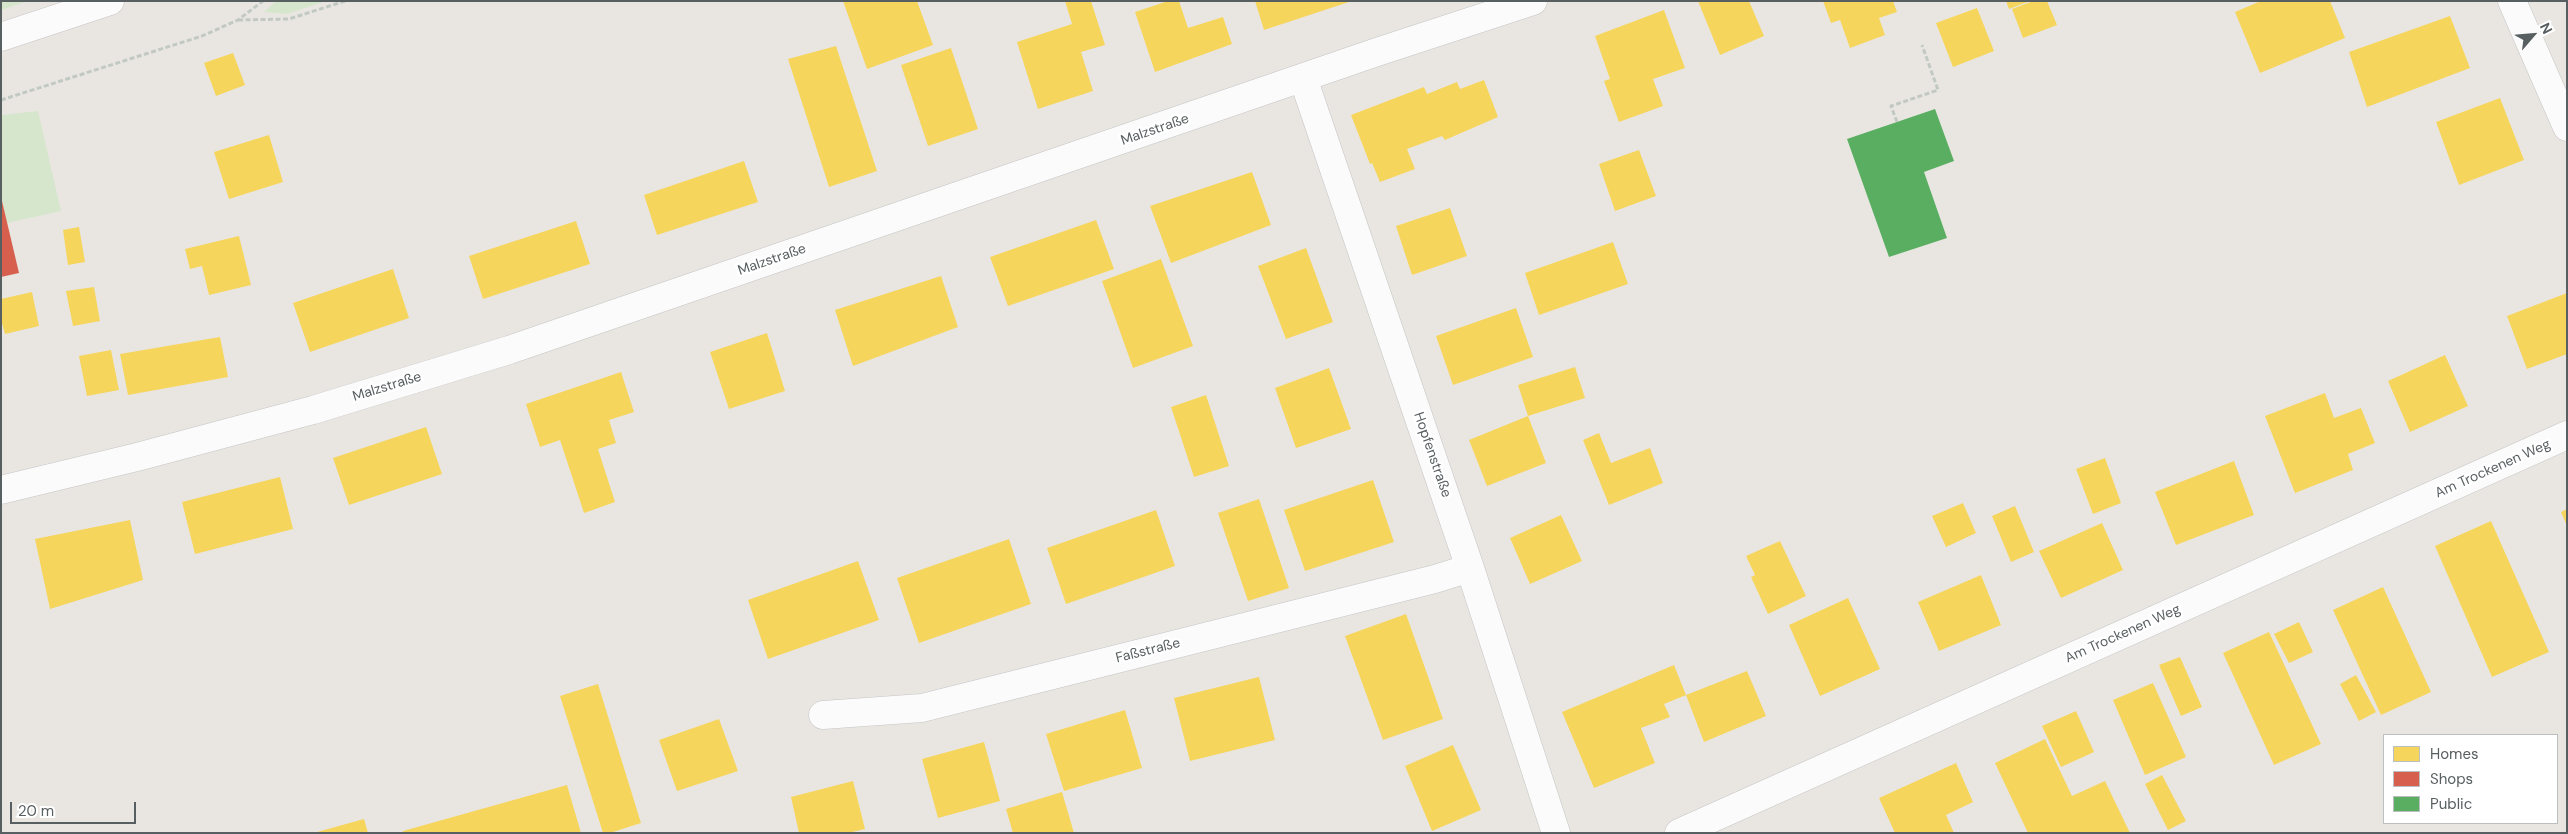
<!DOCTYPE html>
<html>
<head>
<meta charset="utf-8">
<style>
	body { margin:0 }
	#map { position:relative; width:2568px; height:834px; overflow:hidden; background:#e9e6e2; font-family:"DM Sans",sans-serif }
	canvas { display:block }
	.frame { position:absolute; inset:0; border:2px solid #585f61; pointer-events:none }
	.legend { position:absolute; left:2383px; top:734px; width:175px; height:90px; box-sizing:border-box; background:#fff; border:1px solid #bcbfc0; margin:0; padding:6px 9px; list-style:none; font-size:15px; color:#585f61 }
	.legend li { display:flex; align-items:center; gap:10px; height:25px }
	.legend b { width:25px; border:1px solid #bcbfc0 }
	.north { position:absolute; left:2508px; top:10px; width:50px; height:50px; -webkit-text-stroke:4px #fff; paint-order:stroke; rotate:63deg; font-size:14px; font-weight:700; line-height:20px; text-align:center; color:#585f61 }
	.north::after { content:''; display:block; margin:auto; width:18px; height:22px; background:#585f61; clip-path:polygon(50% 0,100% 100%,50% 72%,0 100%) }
	.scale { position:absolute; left:10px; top:802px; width:126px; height:22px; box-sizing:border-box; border:2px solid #585f61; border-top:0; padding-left:6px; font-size:15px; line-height:18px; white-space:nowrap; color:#585f61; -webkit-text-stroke:4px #fff; paint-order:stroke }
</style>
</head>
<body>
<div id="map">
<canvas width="2568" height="834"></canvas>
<div class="frame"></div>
<ul class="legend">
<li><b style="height:14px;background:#f6d55c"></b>Homes</li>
<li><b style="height:14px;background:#d6604d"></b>Shops</li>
<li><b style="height:14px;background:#5aae61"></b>Public</li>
</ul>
<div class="north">N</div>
<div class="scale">20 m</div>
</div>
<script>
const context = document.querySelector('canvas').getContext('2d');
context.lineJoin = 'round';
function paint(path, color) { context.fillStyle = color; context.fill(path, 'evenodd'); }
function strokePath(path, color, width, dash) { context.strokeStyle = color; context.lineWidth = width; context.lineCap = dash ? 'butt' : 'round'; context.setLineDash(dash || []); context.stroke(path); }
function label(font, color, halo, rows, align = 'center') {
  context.font = font + ' "DM Sans",sans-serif'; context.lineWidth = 5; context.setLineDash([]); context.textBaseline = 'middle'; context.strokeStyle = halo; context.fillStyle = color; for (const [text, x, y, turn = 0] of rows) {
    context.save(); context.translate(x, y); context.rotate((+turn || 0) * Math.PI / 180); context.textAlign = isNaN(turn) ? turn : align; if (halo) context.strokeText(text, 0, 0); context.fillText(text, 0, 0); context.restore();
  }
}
const green = new Path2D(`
	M1 1H28L1 10Z
	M276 1H326L287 14 264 12Z
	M38 111 61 211 7 223 1 198V115Z`);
const homes = new Path2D(`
	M843 1H917L933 45 867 69Z
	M1065 1H1091L1105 45 1081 52 1093 91 1038 109 1017 42 1072 24Z
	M1168 1H1179L1188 28 1223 17 1232 44 1155 72 1135 12Z
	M1255 1H1349V2L1264 30Z
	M1698 1H1749L1764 36 1720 55Z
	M1823 1H1893L1897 12 1879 18 1885 35 1850 48 1840 20 1831 23Z
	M2006 1H2030L2009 9Z
	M2033 1H2047L2057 25 2023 38 2012 9Z
	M2261 1H2330L2345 38 2260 73 2235 12Z
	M1977 8 1994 51 1953 67 1936 23Z
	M1664 10 1685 68 1653 79 1663 106 1619 122 1604 81 1610 79 1595 36Z
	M2450 16 2470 68 2367 107 2349 52Z
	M836 46 877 171 829 187 788 59Z
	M951 48 978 129 928 146 901 65Z
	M233 53 245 85 216 96 204 63Z
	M1484 80 1498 117 1445 140 1442 136 1407 149 1415 169 1380 182 1372 163 1370 164 1351 115 1424 87 1427 94 1457 82 1460 89Z
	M2500 98 2524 160 2459 185 2436 122Z
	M269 135 283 182 229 199 214 152Z
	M1639 150 1656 196 1615 211 1599 164Z
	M744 161 758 202 657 235 644 195Z
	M1252 172 1271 225 1171 263 1150 206Z
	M1450 208 1467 256 1412 275 1396 226Z
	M1096 220 1114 269 1008 306 990 257Z
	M576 221 590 264 483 299 469 256Z
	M79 227 85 262 68 265 63 230Z
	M239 236 251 285 209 295 202 266 190 269 185 249Z
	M1613 242 1628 284 1539 315 1525 273Z
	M1306 248 1333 322 1286 339 1258 266Z
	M1161 259 1193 346 1133 368 1102 281Z
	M393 269 409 318 310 352 293 303Z
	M941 276 958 327 853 366 835 310Z
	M94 287 100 321 73 326 66 291Z
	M32 292 39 326 5 334 1 320V299Z
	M2567 293V354L2527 369 2507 316Z
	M1516 308 1533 357 1453 385 1436 336Z
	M767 333 785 391 729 409 710 352Z
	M220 337 228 377 128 395 120 354Z
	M111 350 119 390 87 396 79 356Z
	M2445 355 2468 406 2410 432 2388 381Z
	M1575 367 1585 398 1528 416 1546 463 1487 486 1469 440 1528 416 1518 385Z
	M1329 368 1351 429 1296 448 1275 388Z
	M621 372 634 412 609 420 616 443 598 449 615 502 584 513 560 440 540 447 526 404Z
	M2325 393 2334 418 2361 408 2375 443 2348 454 2353 470 2295 493 2265 416Z
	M1206 395 1229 466 1194 477 1171 407Z
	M426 427 442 474 349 505 333 458Z
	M1599 433 1611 463 1650 448 1663 483 1609 505 1583 440Z
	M2105 458 2121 503 2093 514 2076 469Z
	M2234 461 2254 515 2176 545 2155 492Z
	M280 477 293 529 195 554 182 502Z
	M1373 480 1394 542 1305 571 1284 510Z
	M1259 499 1289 588 1248 601 1218 513Z
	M1963 503 1976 533 1946 547 1932 516Z
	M2015 506 2034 552 2011 562 1992 516Z
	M2567 509V526L2561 512Z
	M1156 510 1175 566 1066 604 1047 548Z
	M1561 515 1582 561 1530 584 1510 538Z
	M130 520 143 580 50 609 35 539Z
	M2491 521 2549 652 2492 677 2435 546Z
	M2102 523 2123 570 2061 598 2039 551Z
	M1009 539 1031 604 919 643 897 578Z
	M1780 541 1806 596 1768 614 1751 577 1755 575 1746 556Z
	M858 561 879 620 768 659 748 600Z
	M1981 575 2001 625 1939 651 1918 602Z
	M2383 587 2431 692 2381 715 2333 610Z
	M1848 598 1880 669 1820 696 1789 625Z
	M1406 614 1443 719 1383 740 1345 636Z
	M2299 622 2313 652 2289 663 2274 634Z
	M2269 632 2321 744 2274 765 2223 653Z
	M2180 657 2202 707 2181 716 2159 665Z
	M1674 665 1686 695 1664 704 1670 717 1641 728 1655 763 1594 788 1562 712Z
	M1747 671 1766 716 1704 742 1686 695Z
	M2356 675 2376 712 2359 721 2340 684Z
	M1259 677 1275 740 1190 761 1174 698Z
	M2153 683 2186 757 2145 775 2113 700Z
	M598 684 641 823 610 833H603L560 696Z
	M1125 710 1142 768 1064 791 1046 734Z
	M2076 711 2094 752 2061 767 2042 726Z
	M719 719 738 771 677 791 659 740Z
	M2045 739 2072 796 2105 781 2130 833H2028L1995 763Z
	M984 742 1000 801 938 818 922 759Z
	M1453 745 1481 810 1432 831 1405 766Z
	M1956 763 1973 802 1946 815 1954 833H1895L1879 798Z
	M2162 775 2186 821 2168 830 2145 784Z
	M853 781 865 829 848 833H799L791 797Z
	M567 785 581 833H403V831Z
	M1062 792 1074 833H1013L1006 809Z
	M364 819 368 833H317V832Z`);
const shops = new Path2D(`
	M2 201 19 273 1 277V202Z`);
const public = new Path2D(`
	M1935 109 1954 161 1924 172 1947 238 1889 257 1847 139Z`);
const path = new Path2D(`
	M238 20 289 19 345 1
	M1 100 202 36 238 20 263 1
	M1897 122 1891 106 1938 90 1922 45`);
const minor = new Path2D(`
	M2512 1 2567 127
	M1303 78 1470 568 1556 833
	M1 490 137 457 313 410 509 350 1377 52 1533 1
	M823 715 922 708 1435 579 1470 568
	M1679 833 2567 435`);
const secondary = new Path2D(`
	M1 37 110 1`);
const streetNames = [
	["Malzstraße",1155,130,-19],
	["Malzstraße",772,260,-19],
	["Malzstraße",387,387,-17],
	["Hopfenstraße",1432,455,71],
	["Am Trockenen Weg",2493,469,-24],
	["Am Trockenen Weg",2123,634,-24],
	["Faßstraße",1148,651,-14]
];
paint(green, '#d6e6cc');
paint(homes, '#f6d55c');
paint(shops, '#d6604d');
paint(public, '#5aae61');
strokePath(minor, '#c4c5c4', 29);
strokePath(secondary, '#c4c4c3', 29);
strokePath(path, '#c2c9c3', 3, [5, 2.5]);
strokePath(minor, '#fcfbfb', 28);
strokePath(secondary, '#fcfbfb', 28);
label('14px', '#585f61', '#fff', streetNames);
</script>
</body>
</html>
